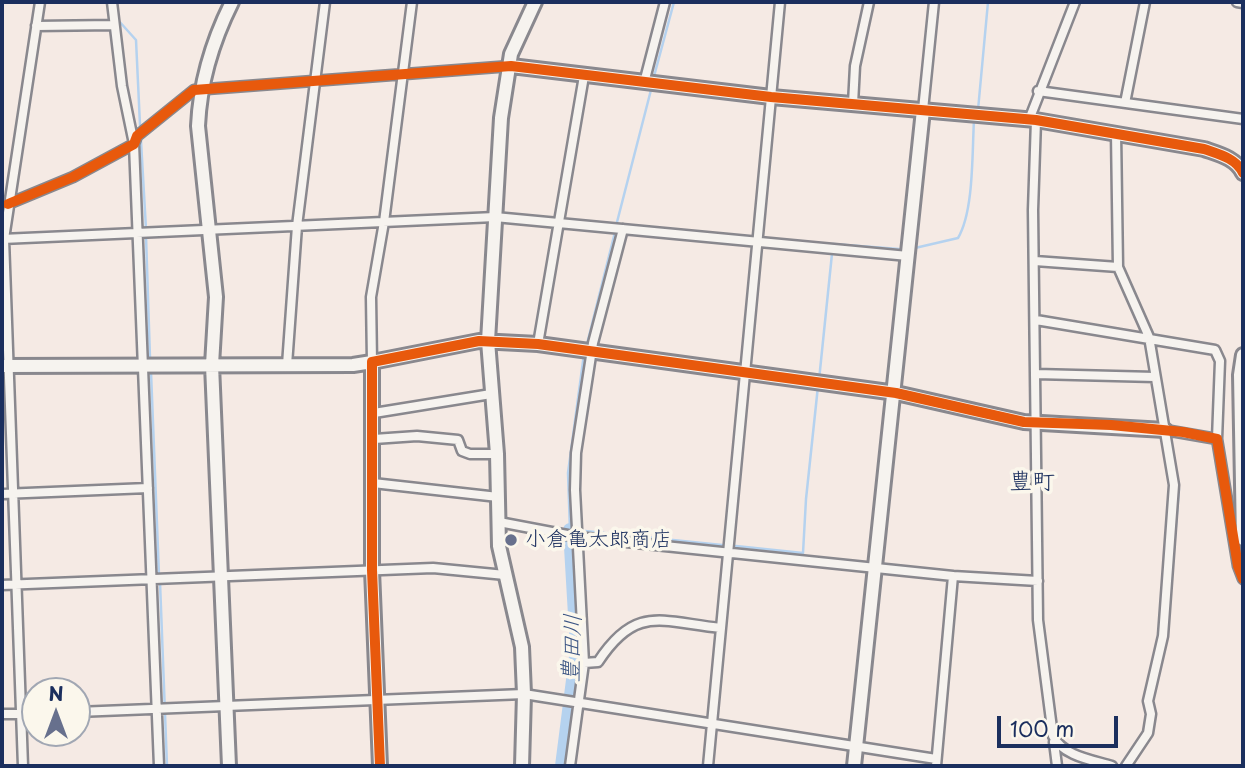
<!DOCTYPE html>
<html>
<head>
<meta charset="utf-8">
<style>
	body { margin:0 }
	#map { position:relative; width:1245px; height:768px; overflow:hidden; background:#f5eae4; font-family:"Playpen Sans",sans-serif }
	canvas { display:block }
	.frame { position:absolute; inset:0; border:4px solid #1b2f5e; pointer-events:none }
	.north { position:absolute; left:21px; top:677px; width:70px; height:70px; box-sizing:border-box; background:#fbf7ec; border:2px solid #a1a7b3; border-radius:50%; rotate:0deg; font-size:19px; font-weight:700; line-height:28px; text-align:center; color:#1b2f5e }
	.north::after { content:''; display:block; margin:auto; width:24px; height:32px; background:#67708d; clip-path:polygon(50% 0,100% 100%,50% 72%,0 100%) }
	.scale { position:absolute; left:997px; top:716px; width:121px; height:32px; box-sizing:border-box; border:4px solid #1b2f5e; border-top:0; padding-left:9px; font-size:21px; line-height:24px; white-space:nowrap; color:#1b2f5e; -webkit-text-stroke:5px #fbf7ec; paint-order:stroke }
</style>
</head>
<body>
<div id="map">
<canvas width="1245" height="768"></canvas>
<div class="frame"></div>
<div class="north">N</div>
<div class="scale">100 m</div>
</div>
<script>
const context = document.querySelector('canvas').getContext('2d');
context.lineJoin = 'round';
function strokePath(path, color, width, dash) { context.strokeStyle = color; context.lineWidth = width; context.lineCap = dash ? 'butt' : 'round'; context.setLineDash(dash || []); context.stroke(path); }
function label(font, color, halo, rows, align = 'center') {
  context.font = font + ' "Playpen Sans","Klee One",sans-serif'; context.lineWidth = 7; context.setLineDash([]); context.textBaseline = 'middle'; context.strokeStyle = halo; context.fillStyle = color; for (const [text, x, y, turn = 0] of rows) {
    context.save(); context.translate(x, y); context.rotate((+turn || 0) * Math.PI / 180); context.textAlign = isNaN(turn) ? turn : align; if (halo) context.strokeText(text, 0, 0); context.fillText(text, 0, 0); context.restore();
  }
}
const stream = new Path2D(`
	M117 5 118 20 136 40 140 125
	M653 80 674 2
	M978 110 988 2
	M141 141 146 229
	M1120 152V137
	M616 226 652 86
	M146 236 150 358
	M915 248 958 238C974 211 972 153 974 120L977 121
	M1121 263 1149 327
	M586 348 615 232
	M151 372 159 575
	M1160 378 1169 426
	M819 380 833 244 899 249
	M1170 437 1172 451
	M1175 464 1178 483
	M574 530H570L568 473 584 354
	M585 531 722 545
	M736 546 803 553 806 499 818 386
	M160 582 167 766
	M1167 632 1179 489
	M1155 688 1163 653
	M1142 735 1146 721
	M1121 765 1135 746`);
const river = new Path2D(`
	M562 766 577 649 570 530`);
const street = new Path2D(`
	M112 2 122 86 134 144 159 766
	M1237 2 1243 3
	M36 26 114 25
	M644 83 665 2
	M1038 91 1243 119
	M1125 103 1145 2
	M853 104 855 66 869 2
	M923 110 934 2
	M1029 120 1075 2
	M1036 120 1033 210 1038 620 1053 736C1063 756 1092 760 1112 766
	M1116 133 1118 267 1149 337 1174 485 1163 636 1148 701 1151 714 1148 733 1126 766
	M8 204 73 177 134 144 137 136 194 90 511 66
	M2 239 495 217 908 256
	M1035 261 1118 267
	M1036 320 1215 350 1220 361 1217 439
	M538 344 584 76
	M372 362 371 297 384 222 412 2
	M287 365 297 226 325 2
	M1036 374 1155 377
	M374 413 491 394
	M1165 430 1217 439 1238 566 1243 579
	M374 439 417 436 458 440 462 451 470 454H497
	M373 483 498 497
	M2 494 148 488
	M499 522 578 537 953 576
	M2 585 433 568 505 575
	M584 663 598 662C636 604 661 622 721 628
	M77 712 524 694 936 759
	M2 714H35
	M1054 742 1057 766
	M23 766 4 239 40 2
	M570 766 584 663 575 490 576 453 593 343 623 229
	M708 766 780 2
	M936 766 953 576 1038 581`);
const secondary = new Path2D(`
	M511 66 771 97 1036 120 1204 149C1218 154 1236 158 1243 173
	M1243 355 1240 375 1243 539
	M2 366 353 365 372 362
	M229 766 212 365 216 297 198 126C200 81 212 42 232 2
	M380 766 372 570V362L479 341 538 344 896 393 1024 422 1165 430
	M522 766 524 694 522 647 499 546 497 454 488 341 501 118 511 54 535 2
	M854 766 923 110`);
const cycleway = new Path2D(`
	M8 204 73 177 134 144 137 136 194 90 511 66 771 97 1036 120 1204 149C1218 154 1236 158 1243 173
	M380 766 372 570V362L479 341 538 344 896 393 1024 422 1111 425 1183 432 1217 439 1238 566 1243 579`);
const markers = [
	[511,540,7,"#67708d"]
];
const poiNames = [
	["小倉亀太郎商店",525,540]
];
const neighbourhoodNames = [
	["豊町",1032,483]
];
const waterNames = [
	["豊田川",573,648,-88]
];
strokePath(stream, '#b5d2ef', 2.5);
strokePath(river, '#b5d2ef', 14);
strokePath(street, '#89888e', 13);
strokePath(secondary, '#89888e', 18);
strokePath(street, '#f6f3ef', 8);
strokePath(secondary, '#f6f3ef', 12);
strokePath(cycleway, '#e8590c', 10);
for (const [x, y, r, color] of markers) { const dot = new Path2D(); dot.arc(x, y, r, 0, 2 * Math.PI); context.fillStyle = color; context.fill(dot); strokePath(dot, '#fbf7ec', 2.5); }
label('21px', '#1b2f5e', '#fbf7ec', poiNames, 'left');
label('23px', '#1b2f5e', '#fbf7ec', neighbourhoodNames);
label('italic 23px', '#3b5584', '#fbf7ec', waterNames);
</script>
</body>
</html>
